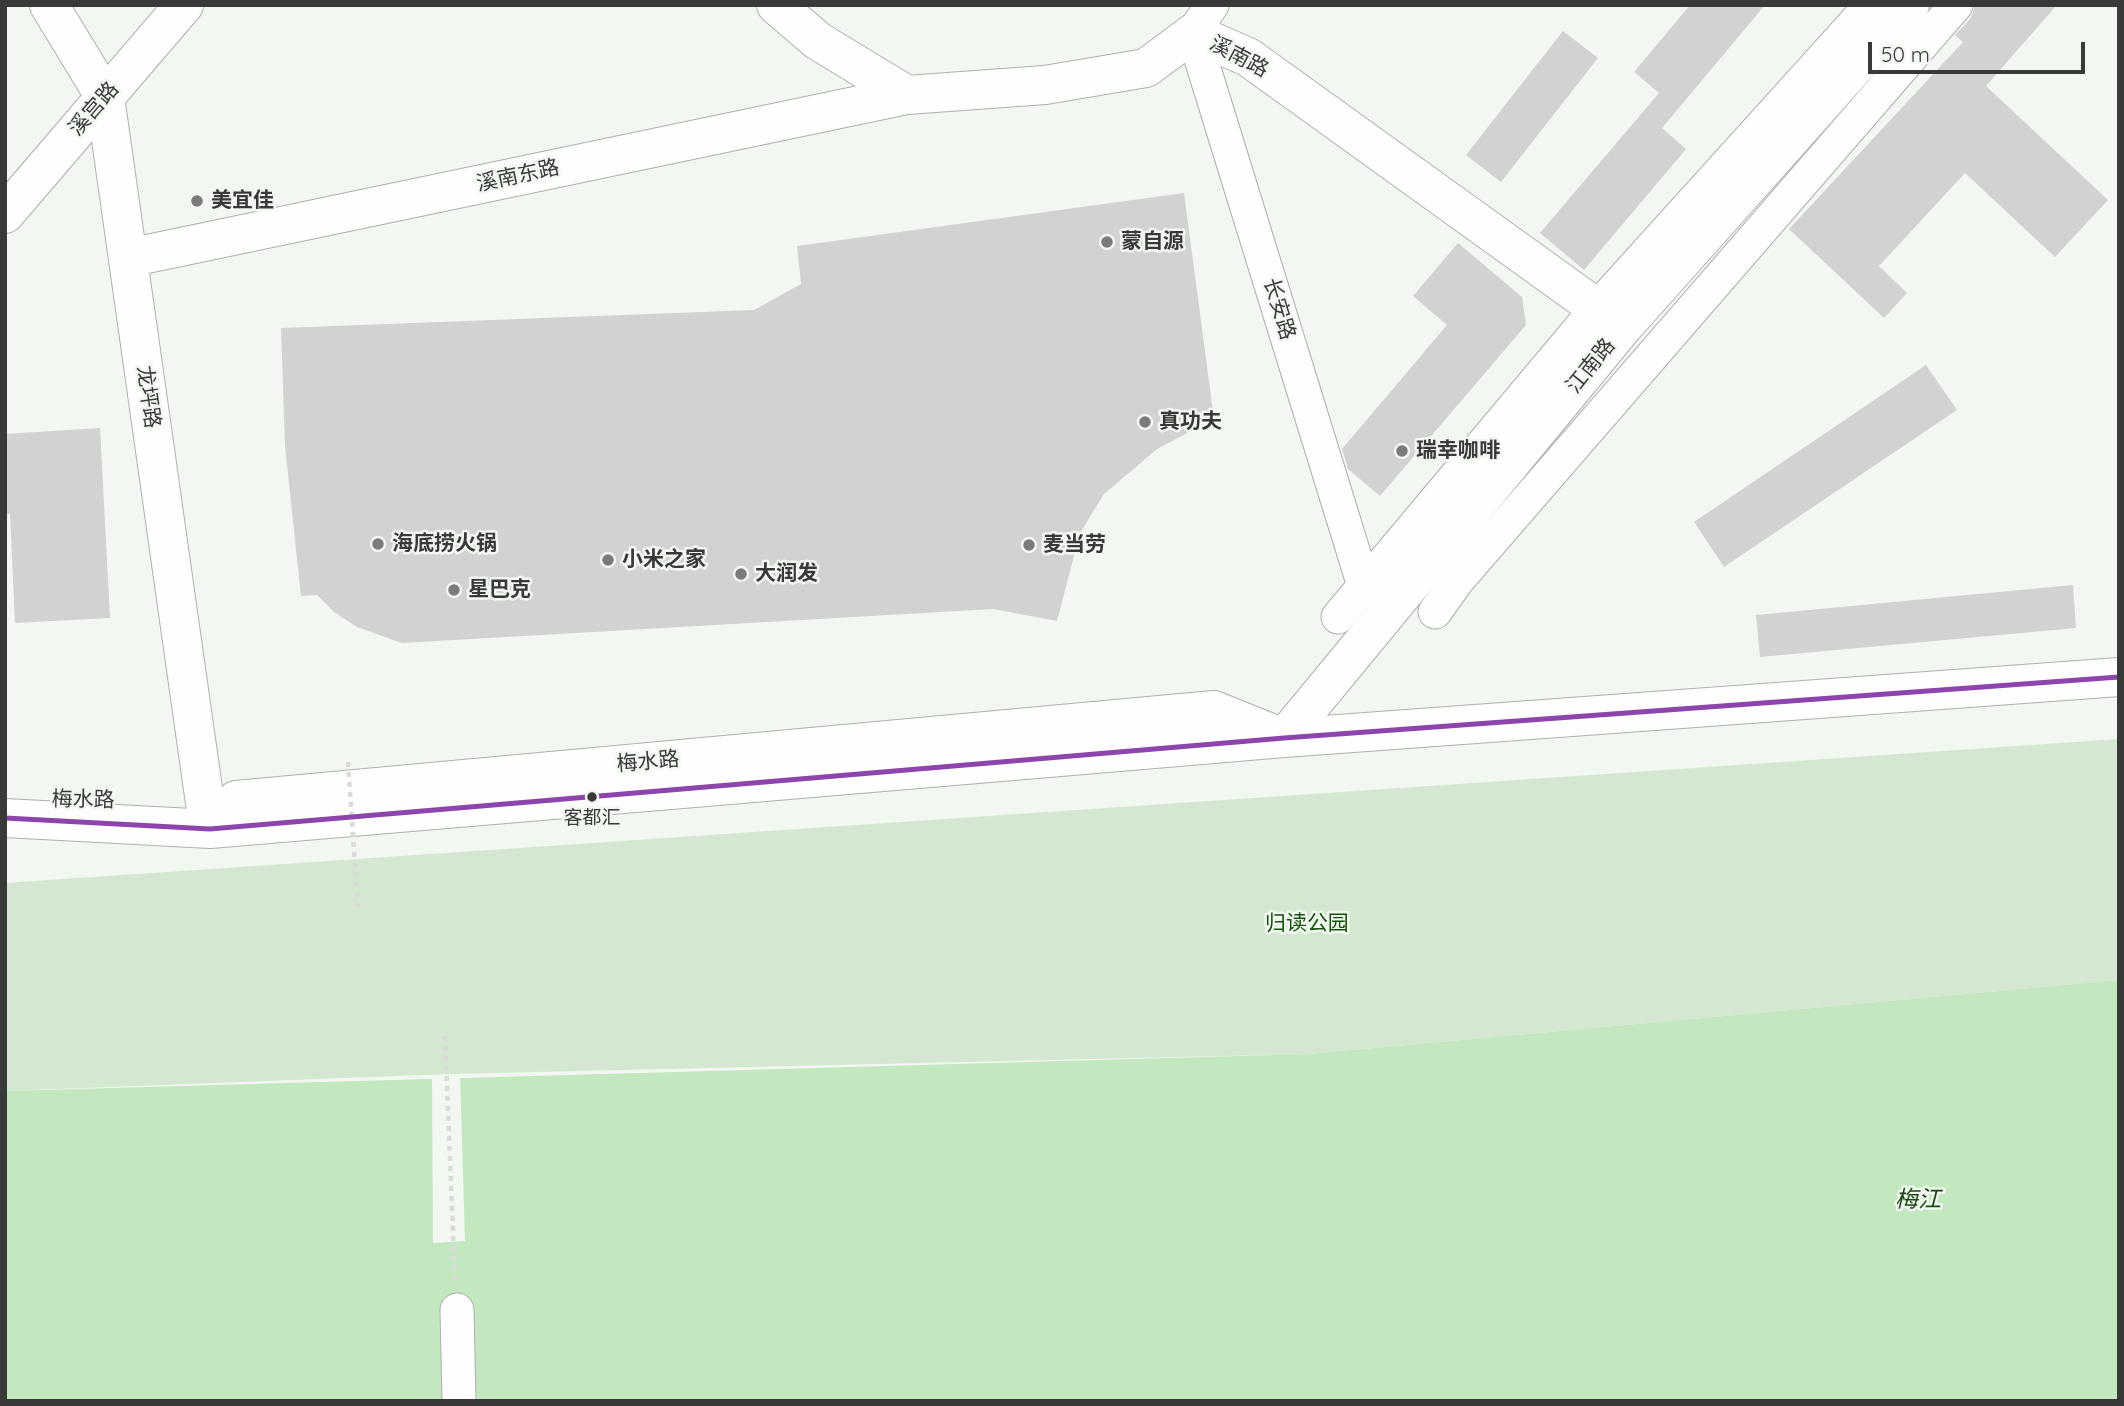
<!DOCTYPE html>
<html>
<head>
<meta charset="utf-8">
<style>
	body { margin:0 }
	#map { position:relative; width:2124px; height:1406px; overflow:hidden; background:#f3f7f2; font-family:Quicksand,sans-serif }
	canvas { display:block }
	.frame { position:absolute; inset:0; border:7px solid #383a37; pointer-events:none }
	.scale { position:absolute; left:1868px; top:42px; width:217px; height:32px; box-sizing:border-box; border:4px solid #383a37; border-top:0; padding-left:9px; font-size:21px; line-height:24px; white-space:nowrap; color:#383a37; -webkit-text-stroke:5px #f2f8f1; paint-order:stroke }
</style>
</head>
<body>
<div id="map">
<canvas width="2124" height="1406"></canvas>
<div class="frame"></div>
<div class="scale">50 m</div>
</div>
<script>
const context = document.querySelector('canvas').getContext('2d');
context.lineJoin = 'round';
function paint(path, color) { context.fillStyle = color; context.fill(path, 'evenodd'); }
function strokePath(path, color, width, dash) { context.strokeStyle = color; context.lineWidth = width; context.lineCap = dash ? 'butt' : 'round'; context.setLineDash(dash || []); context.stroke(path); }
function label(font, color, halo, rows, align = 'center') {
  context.font = font + ' Quicksand,"Noto Sans SC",sans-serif'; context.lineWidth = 5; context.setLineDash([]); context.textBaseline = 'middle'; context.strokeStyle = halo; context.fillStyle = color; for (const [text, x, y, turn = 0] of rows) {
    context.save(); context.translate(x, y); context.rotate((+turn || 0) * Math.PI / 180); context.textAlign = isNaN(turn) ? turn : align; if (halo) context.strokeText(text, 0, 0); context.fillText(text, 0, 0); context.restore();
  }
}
const green = new Path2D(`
	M2119 739V980L1308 1054 450 1074 5 1091V883Z`);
const water = new Path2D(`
	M2119 980V1401H5V1091L1308 1054Z`);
const pier = new Path2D(`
	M460 1075 465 1241 433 1243 432 1076Z`);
const building = new Path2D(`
	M1690 5H1765L1662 128 1686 149 1584 270 1540 233 1659 93 1634 72Z
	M1975 5H2057L1986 86 2108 200 2055 257 1965 173 1879 266 1907 293 1884 318 1789 229 1963 42 1955 35 1971 18Z
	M1563 31 1598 58 1501 182 1466 155Z
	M1184 193 1214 419 1157 449 1104 494 1080 533 1057 621 993 609 402 643 357 627 334 612 317 595 301 596 285 446 281 328 754 310 801 284 797 246Z
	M1458 243 1522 297 1526 325 1380 496 1348 469 1342 449 1447 325 1413 296Z
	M1926 365 1957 410 1724 567 1694 522Z
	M100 428 110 618 15 623 10 514H5V434Z
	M2073 585 2076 628 1760 657 1756 615Z`);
const path = new Path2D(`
	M445 1036 455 1281`);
const street = new Path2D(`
	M1212 5 1193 33 1364 586
	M1435 612 1457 581 1956 5
	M1338 617 1597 308 1871 5
	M457 1310 459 1401`);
const secondary = new Path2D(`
	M49 5 105 97 205 803
	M776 5 818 41 907 95 1045 85 1146 68 1193 33 1248 57 1623 327
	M5 214 184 5
	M128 258 907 95
	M1284 738 1623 327 1910 5
	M236 800 1214 710 1276 735
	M5 818 210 829 1284 738 2119 677`);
const pathBridge = new Path2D(`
	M348 762 358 910`);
const bus1 = new Path2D(`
	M5 818 210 829 1284 738 2119 677`);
const markers = [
	[197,201,7,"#797c78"],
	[1107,242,7,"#797c78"],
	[1145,422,7,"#797c78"],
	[1402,451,7,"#797c78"],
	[378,544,7,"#797c78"],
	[1029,545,7,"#797c78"],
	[608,560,7,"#797c78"],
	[741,574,7,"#797c78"],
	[454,590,7,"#797c78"],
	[592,797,6,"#383a37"]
];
const busNames = [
	["客都汇",592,818]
];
const streetNames = [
	["溪南路",1239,57,28],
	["溪宫路",94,109,-49],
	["溪南东路",518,176,-12],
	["长安路",1279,309,73],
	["江南路",1591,366,-51],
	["龙坪路",148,397,82],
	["梅水路",648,762,-5],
	["梅水路",83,800,1]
];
const poiNames = [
	["美宜佳",211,201],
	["蒙自源",1121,242],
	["真功夫",1159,422],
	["瑞幸咖啡",1416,451],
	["海底捞火锅",392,544],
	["麦当劳",1043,545],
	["小米之家",622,560],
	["大润发",755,574],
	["星巴克",468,590]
];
const parkNames = [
	["归读公园",1307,924]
];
const waterNames = [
	["梅江",1918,1200]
];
paint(green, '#d4e8d1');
paint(water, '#c3e7be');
paint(pier, '#f3f7f2');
paint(building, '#d0d3cf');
strokePath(street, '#adb0ad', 35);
strokePath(secondary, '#adb0ad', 40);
strokePath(path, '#dadad9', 4.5, [5, 5]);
strokePath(street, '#fdfefd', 33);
strokePath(secondary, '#fdfefd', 38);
strokePath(pathBridge, '#dadad9', 4.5, [5, 5]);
strokePath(bus1, '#8e44ad', 5);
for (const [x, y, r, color] of markers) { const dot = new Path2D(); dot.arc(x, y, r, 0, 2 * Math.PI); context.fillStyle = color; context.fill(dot); strokePath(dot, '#f2f8f1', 2.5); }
label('19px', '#383a37', '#f2f8f1', busNames);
label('21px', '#383a37', '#f2f8f1', streetNames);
label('bold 21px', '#383a37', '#f2f8f1', poiNames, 'left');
label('21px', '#115307', '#f2f8f1', parkNames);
label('italic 23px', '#184711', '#f2f8f1', waterNames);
</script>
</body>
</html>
